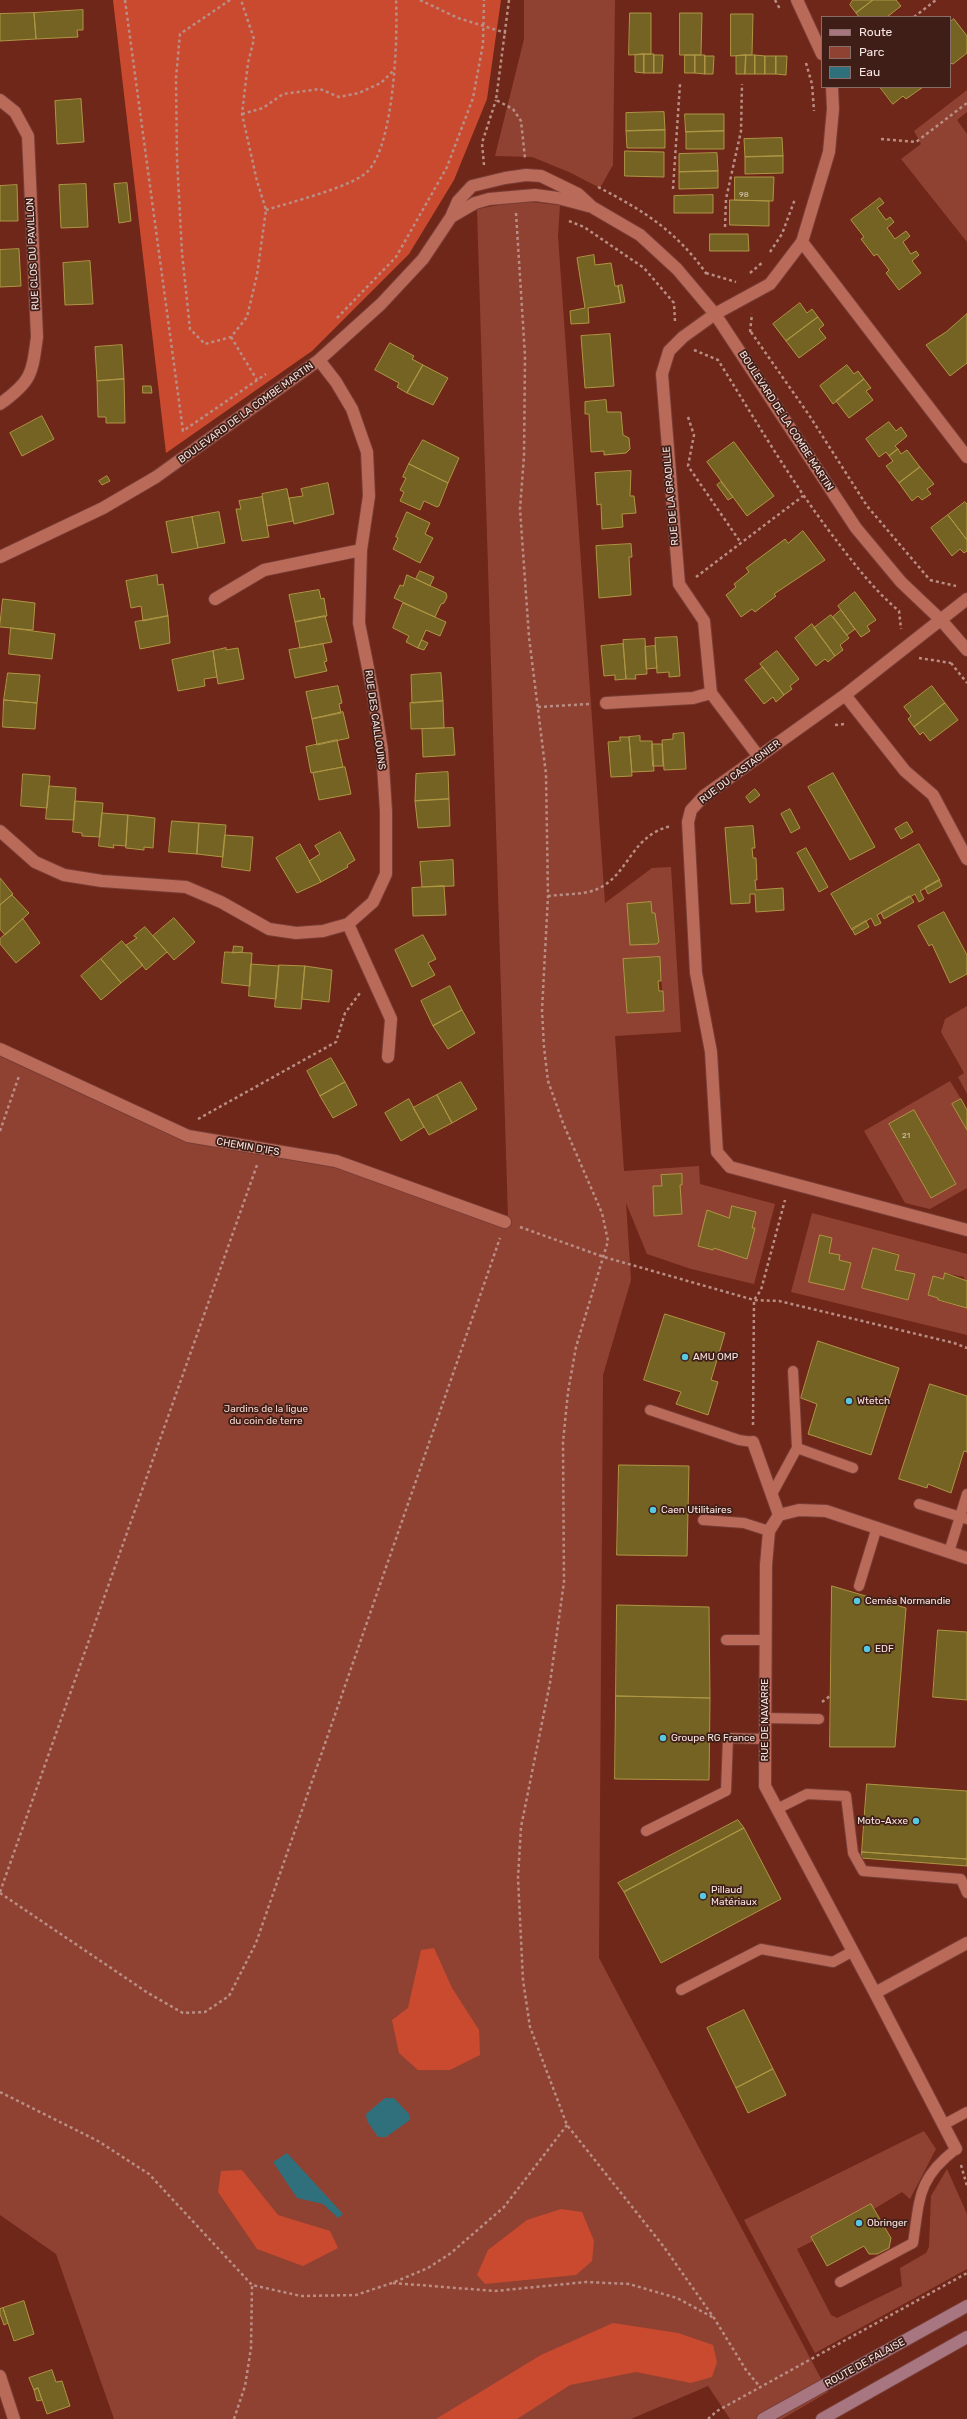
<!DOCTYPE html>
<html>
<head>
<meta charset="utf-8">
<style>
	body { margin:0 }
	#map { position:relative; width:967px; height:2419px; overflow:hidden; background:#6f2719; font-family:Rubik,sans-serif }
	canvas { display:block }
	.legend { position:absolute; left:821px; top:16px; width:130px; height:72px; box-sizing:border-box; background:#3f1e17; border:1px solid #896e68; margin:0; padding:5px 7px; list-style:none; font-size:12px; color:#f8e6e2 }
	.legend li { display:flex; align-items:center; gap:8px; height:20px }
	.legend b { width:20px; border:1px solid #896e68 }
</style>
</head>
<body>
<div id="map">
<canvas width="967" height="2419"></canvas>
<ul class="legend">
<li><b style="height:5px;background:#a87680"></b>Route</li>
<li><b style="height:11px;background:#904232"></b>Parc</li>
<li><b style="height:11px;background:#306f7c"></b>Eau</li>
</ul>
</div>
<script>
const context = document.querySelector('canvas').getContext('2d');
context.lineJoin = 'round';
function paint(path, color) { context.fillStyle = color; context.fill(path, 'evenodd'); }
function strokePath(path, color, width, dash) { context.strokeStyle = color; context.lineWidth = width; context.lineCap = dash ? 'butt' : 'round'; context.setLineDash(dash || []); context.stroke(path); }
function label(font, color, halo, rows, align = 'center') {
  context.font = font + ' Rubik,sans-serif'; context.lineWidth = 3.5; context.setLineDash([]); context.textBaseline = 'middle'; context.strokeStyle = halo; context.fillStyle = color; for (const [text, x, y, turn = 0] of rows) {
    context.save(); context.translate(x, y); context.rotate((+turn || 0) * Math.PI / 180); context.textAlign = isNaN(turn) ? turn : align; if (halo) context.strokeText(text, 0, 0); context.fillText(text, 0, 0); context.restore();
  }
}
const green = new Path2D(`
	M524 0H615L613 165 600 188 569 172 532 157 495 156 524 39Z
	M967 90V112L957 120 967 134V242L901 159 921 144 914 131Z
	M521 201 560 205 558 236 605 903 652 868 671 867 681 1032 615 1036 624 1171 699 1166 700 1184 775 1204 754 1284 691 1269 647 1254 626 1203 631 1280 603 1375 599 1958 828 2392 782 2419H730L708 2386 631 2419H114L56 2254 0 2215V1044L176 1130 339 1156 508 1218 477 209ZM659 957 664 1011 627 1013 623 959Z
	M967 1006V1094L958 1077 964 1073 941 1032 945 1019Z
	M950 1081 961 1099 952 1104 967 1130V1188L930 1209 905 1203 864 1131ZM914 1111 956 1184 931 1198 889 1125Z
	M812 1213 967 1254V1281L964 1280V1277L945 1273 943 1279 933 1276 928 1295 938 1298V1301L967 1308V1335L791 1292ZM873 1248 899 1254 895 1270 915 1274 908 1300 862 1288Z
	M924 2131 936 2149 910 2199 902 2192 874 2209 870 2204 811 2237 813 2241 797 2249 831 2315 837 2318 902 2286 900 2268 926 2253 929 2247 931 2196 947 2169 967 2214V2269L815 2353 744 2220Z`);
const forest = new Path2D(`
	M113 0H501L487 99 454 180 409 254 312 351 166 453Z
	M434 1948 452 1988 479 2030 480 2055 450 2070H418L399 2053 392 2020 408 2008 421 1950Z
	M242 2170 278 2215 330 2231 338 2248 303 2266 257 2249 218 2192 221 2171Z
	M561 2209 582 2212 594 2241 592 2261 576 2275 485 2284 477 2275 488 2250 527 2220Z
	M613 2323 678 2333 713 2345 717 2362 712 2377 691 2383 636 2372 570 2385 517 2419H436L541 2355Z`);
const water = new Path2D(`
	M385 2098H394L409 2114 410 2120 386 2137H378L367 2121 366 2114Z
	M287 2153 343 2214 338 2218 323 2204 297 2198 273 2162Z`);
const building = new Path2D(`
	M853 0H873L856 13 850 5Z
	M873 0H896L901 6 887 17H859L856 13Z
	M83 10V30H77L78 37 36 39 34 13Z
	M34 13 36 39 0 41V14Z
	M630 13H651V54L629 55Z
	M680 13H702L701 55H680Z
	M731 14H753L752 55 731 56Z
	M954 19 967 36V53L953 64 950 63V22Z
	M644 54H654V73H644Z
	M644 54V73L635 72V55Z
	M654 55H663L662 73H654Z
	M685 55H695V73H685Z
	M695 55H705V74L695 73Z
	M746 55 745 74H736V56Z
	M746 55H755V74H745Z
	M755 55 765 56V74H755Z
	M705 56H714L713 74H705Z
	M765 56H776V74H765Z
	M776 56H787L786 75 776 74Z
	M880 87H923L906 99 903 96 893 104Z
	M81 99 84 142 57 144 55 101Z
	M664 112 665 130 626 131V113Z
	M685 114H724V131L686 132Z
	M665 130V148H627L626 131Z
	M724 131V149H686V132Z
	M782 138 783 156 745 157 744 139Z
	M625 151 664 152V177L625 176Z
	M717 153 718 171 679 172V154Z
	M783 156V173L745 174V157Z
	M718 171V188L679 189V172Z
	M735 177H774L773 201 735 200Z
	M127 183 131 221 119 223 114 184Z
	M86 184 88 227 61 228 59 185Z
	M17 185 18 221H0V186Z
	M713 195V213H674V196Z
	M880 198 884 203 877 208 886 220 890 217 894 222 887 228 895 239 906 231 910 236 903 242 911 254 916 251 919 255 912 261 921 273 899 290 886 273 889 270 877 254 874 256 861 239 864 237 851 220Z
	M730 200 769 201V226L730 225Z
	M710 234H748L749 251H710Z
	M19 249 21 286 0 287V250Z
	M594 255 595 265 611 263 615 286H618L621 303 588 308 589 323 571 324 570 311 585 308 577 258Z
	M90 261 93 304 65 305 63 263Z
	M622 285 625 302 621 303 618 286Z
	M800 303 807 313 812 309 818 317 786 341 773 324Z
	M967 314V363L950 376 926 345 946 332Z
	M818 317 824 325 819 329 826 338 799 358 786 341Z
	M610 334 614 386 585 388 581 336Z
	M390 343 414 356 412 359 423 365 407 393 397 387 399 383 375 370Z
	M122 345 124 379 97 381 95 347Z
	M423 365 448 378 433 405 407 393Z
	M847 365 854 374 858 371 864 379 833 404 820 386Z
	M124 379 125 423H106V417H98L97 381Z
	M864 379 871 388 866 391 873 400 849 418 836 401Z
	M143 386H151L152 393H143Z
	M606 400 607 412H621L623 435 629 438 630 449 626 453 604 455V451L591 452 589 414H585V402Z
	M42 416 54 439 22 456 10 433Z
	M889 422 896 431 901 427 907 436 895 446 898 449 889 456 886 452 879 457 866 439Z
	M423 440 459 458 448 483 409 464Z
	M734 442 774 496 747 516 707 462Z
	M898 449 901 454 907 450 920 467 899 483 886 466 893 461 889 456Z
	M409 464 448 483 439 506 437 507 424 501 420 510 400 501 404 492 400 490 406 478 403 477Z
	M920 467 934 484 927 489 931 494 922 500 918 496 912 501 899 483Z
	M631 471 630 496H634L636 513 622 514 623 527 602 529 601 504 597 505 595 473Z
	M107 476 110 481 102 485 99 481Z
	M721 482 733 497 728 500 717 485Z
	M328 483 334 514 294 524 289 498 303 496 301 489Z
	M287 489 293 521 267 526 262 494Z
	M262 497 269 537 242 541 236 509H241L239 501Z
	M965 502 967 504V540L948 515Z
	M219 512 225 543 198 548 192 517Z
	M407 512 430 523 425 534 433 538 420 563 393 549 398 538 396 537Z
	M948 515 967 540V551L964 553 960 549 952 556 931 528Z
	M192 517 198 548 172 553 166 522Z
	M803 531 825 560 774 594 776 596 755 612 752 609 741 617 726 595 736 587 734 584 749 572 746 568 785 539 788 543Z
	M631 544 632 557H629L631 595 599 598 596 546Z
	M420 571 434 577 430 586 416 579Z
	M157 575 158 585 163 584 168 616 143 621 141 606 131 608 126 581Z
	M407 575 446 593 447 597 444 603 441 604 435 617 394 598 400 585 403 586Z
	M319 590 321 599 324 598 327 616 295 622 289 595Z
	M855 592 876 620 867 626 870 631 861 637 838 606Z
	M3 599 35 603 33 630 0 627Z
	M403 603 446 622 440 636 426 630 418 648 406 642 409 636 393 628Z
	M841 610 855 629 847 635 833 617Z
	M831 615 849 638 840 645 843 650 835 656 814 628Z
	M168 616 170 643 140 649 135 622Z
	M325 616 332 642 300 648 295 622Z
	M812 624 835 656 828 662 825 659 816 666 795 638Z
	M11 628 55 634 52 659 9 654Z
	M677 637 680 676 669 677V672L657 673 655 638Z
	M645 639 647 674 635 675 636 679H626L623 640Z
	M422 640 428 643 424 650 418 648Z
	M323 644 327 661 324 662 327 671 295 678 289 650Z
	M623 644 626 679 615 680V675L604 676 601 646Z
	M655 646 657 668 646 669 645 647Z
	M226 648V650L238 648 244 679 218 684 213 651Z
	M213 651 217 677 204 679 205 686 178 691 172 660Z
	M777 651 799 679 790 686 792 689 784 695 760 664Z
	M763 667 784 695 776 702 773 697 764 704 745 680Z
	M8 673 40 675 37 703 4 700Z
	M441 673 443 701 412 703 411 675Z
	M338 686 342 703 339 704 341 713 312 719 306 692Z
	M932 686 945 703 914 727 908 719 911 716 904 707Z
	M4 700 37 703 35 729 3 727Z
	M443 701 444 728 411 729 410 703Z
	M945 703 958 720 930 741 923 732 920 735 914 727Z
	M343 712 349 738 317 745 312 719Z
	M453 728 455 755 423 757 422 729Z
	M684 733 686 769 664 770 662 740 673 739V734Z
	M640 736V741H652L654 771 632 772 629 737Z
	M620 737H629L632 776 611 777 608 742 620 741Z
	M337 740 343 767 311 773 306 747Z
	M652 744H662L663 766H653Z
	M345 767 351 794 319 800 313 773Z
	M448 772 449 799 415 801 416 774Z
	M833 773 875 847 850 860 808 787Z
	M23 774 50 776 47 808 21 806Z
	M49 786 76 788 74 820 46 819Z
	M755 789 760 795 750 803 746 797Z
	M449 799 450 826 418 828 415 801Z
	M75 801 103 803 100 837 82 836V833L73 832Z
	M790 809 800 828 791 833 781 814Z
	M102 813 128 815 126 846 113 845 114 848 99 846Z
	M128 815 155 818 153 848 144 847V850L126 848Z
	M172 821 199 823 197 854 169 852Z
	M907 822 913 832 901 839 895 829Z
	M199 823 226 825 223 857 197 854Z
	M753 826 755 848H752L753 858H756L757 880H755L756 890 783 888 784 910 756 912 755 894H750V903L731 904 725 828Z
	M340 832 355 860 347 865 348 867 321 882 309 861 320 854 315 846Z
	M225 835 253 837 250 871 222 867Z
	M300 844 321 882 297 893 276 858Z
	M919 844 940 880 920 891 924 899 919 902 915 894 877 915 881 923 875 926 871 918 852 930 831 894Z
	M806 848 828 887 819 892 797 853Z
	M453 860 454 886 422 887 420 862Z
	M0 878 13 894 0 905Z
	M939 880 942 886 928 894 925 888Z
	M444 886 446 915 413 916 412 888Z
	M12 895 29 913 5 935 0 929V905Z
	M910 896 914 902 884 919 881 913Z
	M651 902 652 913H655L659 942 657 944 630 945 627 904Z
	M944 912 967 955V974L950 983 932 944 929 946 918 926Z
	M174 918 195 942 174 960 153 936Z
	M23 919 40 943 16 963 0 944V939Z
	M866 921 869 927 855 935 852 929Z
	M145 927 167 952 146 970 126 945 137 938 134 936Z
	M423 935 436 959 428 963 435 975 412 987 395 950Z
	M122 941 143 965 121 983 101 959Z
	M234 946 243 947 242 952 233 953Z
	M225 952 252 953 250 986 222 983Z
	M660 957 661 981H658L659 991H663L664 1011 627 1013 623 959Z
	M101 959 121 983 101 1000 81 976Z
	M251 964 279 966 276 999 249 996Z
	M279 965 305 966 301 1009 275 1007Z
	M305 966 332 970 329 1002 302 999Z
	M450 986 462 1010 433 1026 421 1001Z
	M462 1010 475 1033 448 1049 433 1026Z
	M331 1058 345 1082 320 1096 307 1071Z
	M345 1082 357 1105 333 1118 320 1096Z
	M461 1082 477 1109 452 1123 437 1095Z
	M437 1095 452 1123 429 1135 413 1108Z
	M409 1099 424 1127 401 1141 385 1113Z
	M961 1099 967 1110V1130L952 1104Z
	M914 1110 956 1184 931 1198 889 1124Z
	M682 1174V1185H680L682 1214 654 1216 653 1186H662L661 1175Z
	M732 1206 756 1212 752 1228H755L747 1259 714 1248 713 1250 698 1246 707 1210 729 1218Z
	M820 1235 832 1238 829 1253 840 1255 839 1260 851 1263 844 1290 809 1282Z
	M873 1248 899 1255 895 1270 915 1274 908 1300 862 1288Z
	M945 1273 967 1281V1308L938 1300V1298L928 1295 933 1276 943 1279Z
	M665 1314 725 1333 711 1380 718 1382 708 1415 676 1404 681 1392 644 1380Z
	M818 1341 899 1368 871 1455 808 1434 817 1404 801 1398Z
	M930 1384 967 1396V1452L964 1451 951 1493 928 1484 927 1488 899 1479Z
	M619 1465 689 1466 687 1556 617 1555Z
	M832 1586 906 1608 895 1747H830Z
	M617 1605 709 1607 710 1698 616 1696Z
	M938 1630 967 1632V1700L933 1697Z
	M616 1696 710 1698 709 1780 615 1779Z
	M867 1784 967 1791V1859L862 1852Z
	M738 1820 744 1828 624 1892 618 1883Z
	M744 1828 781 1899 661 1963 624 1892Z
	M862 1852 967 1859V1866L861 1858Z
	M744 2010 773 2069 736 2088 707 2028Z
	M773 2069 786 2095 748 2113 736 2088Z
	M871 2204 891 2238 889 2248 877 2254H869L864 2246 827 2266 811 2237Z
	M24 2301 34 2334 14 2341 3 2308Z
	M3 2308 8 2323 4 2325 0 2314V2309Z
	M52 2370 56 2382 62 2381 70 2406 47 2414 38 2388 34 2390 29 2378Z
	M38 2388 42 2400 37 2401 34 2390Z`);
const path = new Path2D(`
	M125 0 183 431 266 374
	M230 0 180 34 176 78 177 159 182 253 190 329 205 344 231 337 247 317 257 275 266 210 257 181 242 114 248 63 254 39 241 0
	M420 0 458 18 506 33
	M509 0 496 100 513 109 521 121 525 158
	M775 0 780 9
	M914 17 936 0
	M806 63 812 84 814 111
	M242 114 263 108 283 94 320 89 339 97 359 93 381 83 394 70
	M881 139 916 142 967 103
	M484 165 482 143 496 100
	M598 187C644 211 675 230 706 273L703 275
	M673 189 680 84
	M266 210C288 203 355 186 368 171 394 144 398 38 396 0
	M516 213 525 356 524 456 520 509 529 637 546 774 548 896 542 1010 544 1047 548 1081 563 1123 602 1213 608 1241 576 1347 568 1392 563 1442 564 1582 550 1683 521 1827 518 1878 523 1980 530 2027 567 2125 664 2247 714 2318 746 2370 760 2387
	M569 221 584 227 644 268 674 303 675 321
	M725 227 726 199 741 131 742 84
	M770 252 782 234 795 199
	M706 273 736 282
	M750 273 763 262
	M337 318 396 257 447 167 473 98 483 44 484 0
	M750 332 752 314
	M751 332 809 415 867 506 930 580
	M231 337 257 380
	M694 350 718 360C756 421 792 483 836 540 855 565 875 591 899 611L901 629
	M688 417 694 435 688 466 741 543
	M696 577 803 496
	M930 580 956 586
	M919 658 951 663
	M951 663 967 683
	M538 707 589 704
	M835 725 845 724
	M548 896C563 894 581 895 595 890 630 876 629 836 671 826
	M198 1119 336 1042 345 1013 360 993
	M0 1131 19 1076
	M520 1227 604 1257 754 1300 779 1301 954 1343 967 1348
	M753 1425 754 1300 761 1290 785 1200
	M822 1702 830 1696
	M0 1892 257 1165
	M0 1893 148 1993 183 2013 205 2012 229 1996 256 1943 500 1238
	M0 2092 98 2141 149 2174 252 2285 301 2296 356 2295 392 2283 428 2268 451 2253 504 2207 567 2125
	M961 2165 967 2186
	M393 2283 495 2291 586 2282 629 2284 677 2298 714 2318
	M234 2419 245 2386 251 2348 252 2285
	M708 2419 717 2411 967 2273`);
const service = new Path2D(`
	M793 1371 797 1448
	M650 1410 739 1440 753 1442
	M772 1494 797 1448 853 1468
	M919 1504 967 1519
	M703 1520 744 1523 769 1531
	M949 1552 967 1494
	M859 1586 877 1527
	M726 1640H766
	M765 1718 819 1719
	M777 1809 807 1794 846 1796 853 1853 863 1871 961 1879 967 1893
	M646 1831 726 1791 728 1738 765 1739
	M681 1990 761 1949 833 1962 853 1951
	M943 2125 967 2112
	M840 2282 913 2243C920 2198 917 2179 956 2149`);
const minor = new Path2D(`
	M797 0 822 54
	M0 100 15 112 28 136 37 337C32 374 32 381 0 404
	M451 217 475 203 489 199 535 195 558 198 592 207 640 235 677 269 715 314 856 528 901 582 941 620 967 650
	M802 242 967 457
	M0 557 103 508 156 477 319 360 381 304 423 259 451 217 458 201 472 186 505 178 526 175 541 176 578 194 592 207
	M215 599 264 570 361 550
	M967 599 845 695 704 796 691 810 688 822 696 973 711 1052 717 1152 730 1167 967 1230
	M845 695 905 771 933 795 967 859
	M606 703 693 698 711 693
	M759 757 711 693 704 621 679 584 662 374 669 351 683 337 715 314 770 284 802 242 829 152 833 109 832 87
	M0 831 35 862 64 875 102 881 186 887 221 902 269 929 296 933 323 931 348 924 373 902 386 874V811L382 750 372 688 359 623 361 550 369 496 367 452 352 409 336 382 319 360
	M348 924 391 1019 388 1057
	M0 1049 188 1136 336 1161 505 1222
	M753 1442 779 1515
	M967 1558 826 1511 799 1510 779 1515 769 1531 766 1565 765 1786 875 1993 967 1943
	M875 1993 956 2149
	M0 2376 14 2419`);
const secondary = new Path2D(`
	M763 2419 967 2306
	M822 2419 967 2337`);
const markers = [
	[685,1357,4,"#56c9e1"],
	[849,1401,4,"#56c9e1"],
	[653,1510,4,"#56c9e1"],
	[857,1601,4,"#56c9e1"],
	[867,1649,4,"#56c9e1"],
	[663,1738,4,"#56c9e1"],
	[916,1821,4,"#56c9e1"],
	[703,1896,4,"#56c9e1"],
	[859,2223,4,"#56c9e1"]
];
const numberNames = [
	["98",744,195],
	["21",906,1136]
];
const streetNames = [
	["RUE CLOS DU PAVILLON",33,254,-93],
	["BOULEVARD DE LA COMBE MARTIN",246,413,-36],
	["BOULEVARD DE LA COMBE MARTIN",786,421,57],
	["RUE DE LA GRADILLE",671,496,-95],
	["RUE DES CAILLOUINS",375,720,82],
	["RUE DU CASTAGNIER",740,772,-37],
	["CHEMIN D'IFS",248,1147,10],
	["RUE DE NAVARRE",765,1720,-90],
	["ROUTE DE FALAISE",865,2363,-29]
];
const poiNames = [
	["AMU OMP",693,1357],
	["Wtetch",857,1401],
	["Caen Utilitaires",661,1510],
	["Ceméa Normandie",865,1601],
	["EDF",875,1649],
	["Groupe RG France",671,1738],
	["Moto-Axxe",908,1821,"right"],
	["Pillaud",711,1890],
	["Matériaux",711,1902],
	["Obringer",867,2223]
];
const parkNames = [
	["Jardins de la ligue",266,1409],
	["du coin de terre",266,1421]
];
paint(green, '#904232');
paint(forest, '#ca4a30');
paint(water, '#306f7c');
paint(building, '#756324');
strokePath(building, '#ae9644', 1);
strokePath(service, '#783d36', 12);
strokePath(minor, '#783d36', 14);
strokePath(secondary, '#783d36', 14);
strokePath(path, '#b98e85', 2.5, [3, 3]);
strokePath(service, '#b96a59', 10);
strokePath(minor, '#b96a59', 12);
strokePath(secondary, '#a87680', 12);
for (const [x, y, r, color] of markers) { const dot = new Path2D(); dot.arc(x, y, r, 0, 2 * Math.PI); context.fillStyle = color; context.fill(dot); strokePath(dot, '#3f1e17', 1.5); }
label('8px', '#d7c5b2', null, numberNames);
label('10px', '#f8e6e2', '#3f1e17', streetNames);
label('10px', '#f8e6e2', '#3f1e17', poiNames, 'left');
label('10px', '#f6d4cc', '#3f1e17', parkNames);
</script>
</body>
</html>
